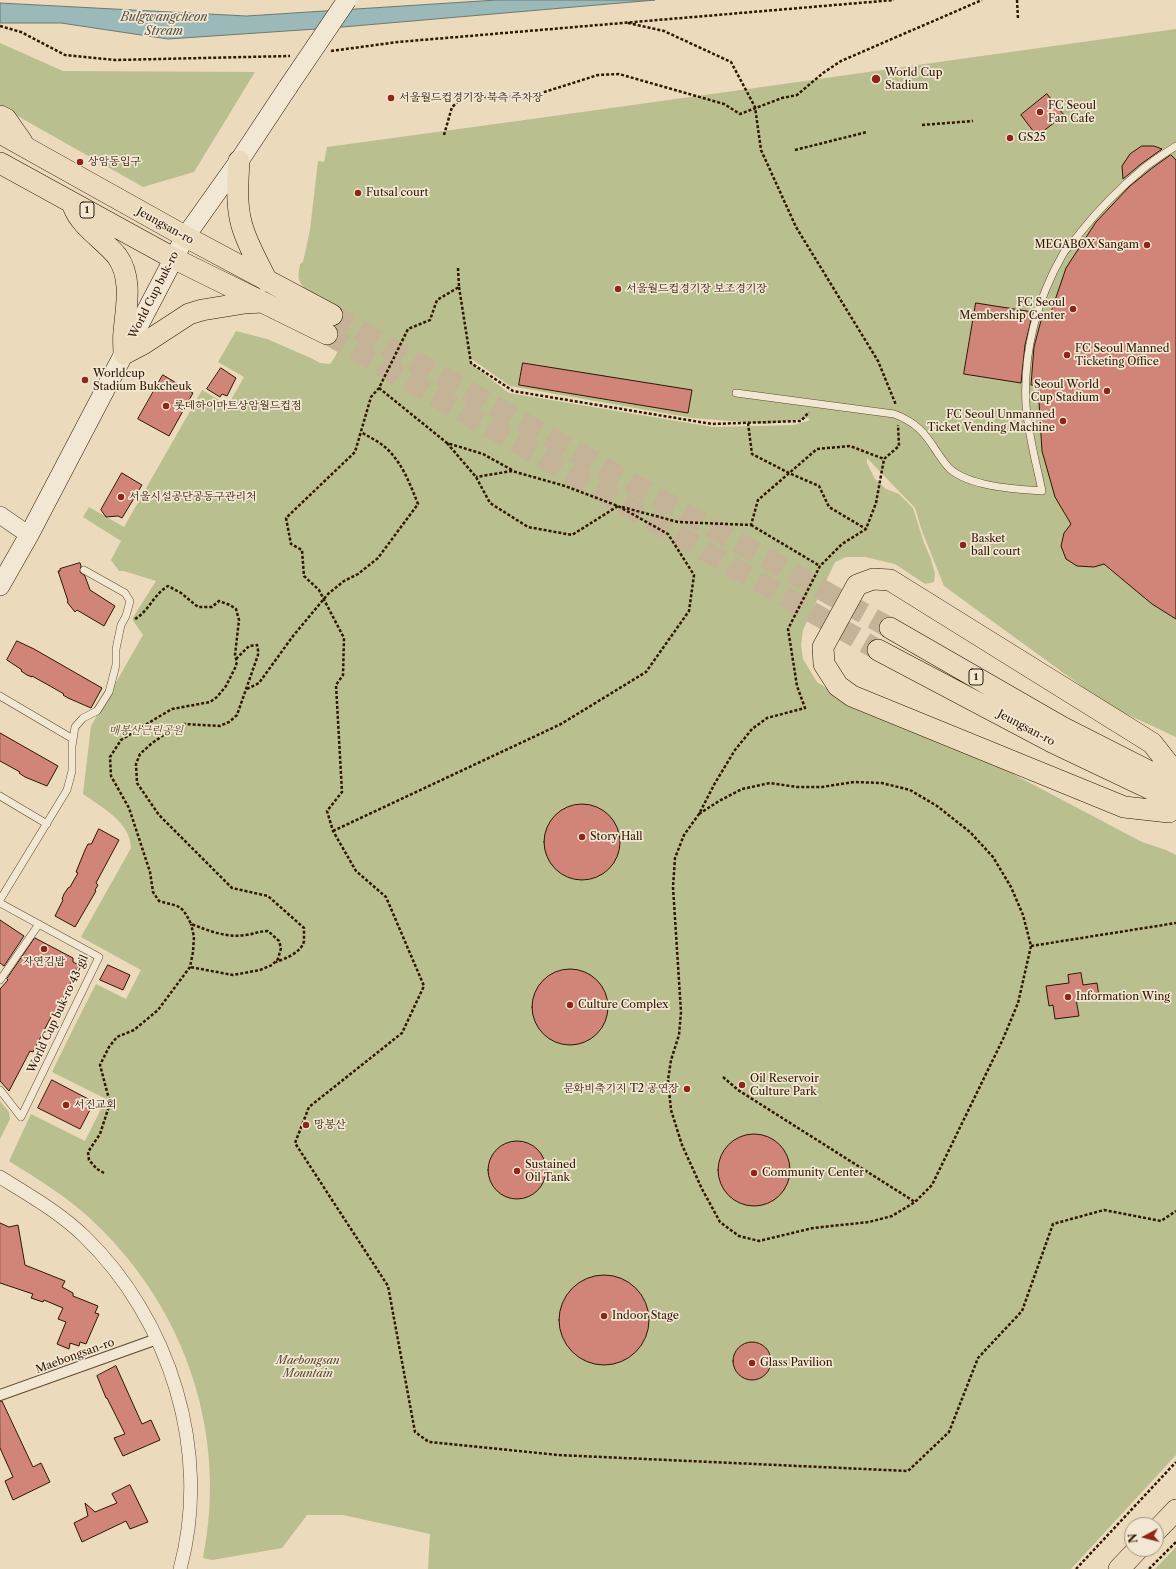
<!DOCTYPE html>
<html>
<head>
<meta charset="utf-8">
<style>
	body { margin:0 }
	#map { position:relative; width:1176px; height:1569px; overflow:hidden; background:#ebdabc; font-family:"Libre Caslon Text",serif }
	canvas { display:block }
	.north { position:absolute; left:1124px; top:1517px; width:40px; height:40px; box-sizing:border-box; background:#f2e7d3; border:1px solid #a4947f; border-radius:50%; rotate:263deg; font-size:11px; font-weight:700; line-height:16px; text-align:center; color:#2f1701 }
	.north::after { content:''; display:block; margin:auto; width:14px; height:18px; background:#8f2418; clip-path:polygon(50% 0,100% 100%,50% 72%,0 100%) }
</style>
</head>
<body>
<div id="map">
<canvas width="1176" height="1569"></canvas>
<div class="north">N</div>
</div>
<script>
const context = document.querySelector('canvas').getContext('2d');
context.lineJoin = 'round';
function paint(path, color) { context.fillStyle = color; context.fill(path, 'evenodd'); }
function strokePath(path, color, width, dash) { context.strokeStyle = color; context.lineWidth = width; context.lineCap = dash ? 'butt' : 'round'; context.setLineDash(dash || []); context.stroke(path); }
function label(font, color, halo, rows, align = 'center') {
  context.font = font + ' "Libre Caslon Text","Noto Serif KR",serif'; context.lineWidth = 3.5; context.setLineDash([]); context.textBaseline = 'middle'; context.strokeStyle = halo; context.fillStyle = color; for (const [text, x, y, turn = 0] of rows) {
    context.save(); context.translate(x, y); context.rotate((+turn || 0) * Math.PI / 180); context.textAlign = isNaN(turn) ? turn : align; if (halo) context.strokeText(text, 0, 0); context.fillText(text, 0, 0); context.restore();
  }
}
const green = new Path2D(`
	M1176 29V737L1109 706 944 586 922 531 915 508 867 458V463L875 479 886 489 899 494 913 508 924 543 931 559 935 574 934 582 925 584 895 564 865 557H846L835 562 803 630 801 645 803 659 817 682 831 691 1016 766 1013 774 1142 842 1166 850 1176 855V1455L1071 1569H428L430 1534 343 1515H307L282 1548 212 1560 203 1558C228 1435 186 1311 97 1225 71 1199 39 1180 9 1161L31 1114 85 1141 106 1099 52 1072 74 1027 96 984 126 999 141 970 81 937 131 848C130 822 103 808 83 794L91 726 143 635 132 619 156 581 124 571H119L111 560 121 541 83 517 89 507 124 527 202 390 228 405 244 377 218 362 236 331 267 339 311 358 320 363 330 364C343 349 348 321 332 305 324 296 308 295 301 284 297 278 299 271 300 264L303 262 310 230 318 161 324 162 327 147C610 109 893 68 1176 29ZM470 358 510 386 692 418 767 424 808 418 810 420 794 425 713 427 509 393 474 366Z
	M0 43 63 71 255 72 194 172 143 187 0 106Z
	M0 1101 9 1112 10 1119 0 1139Z
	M1176 1547V1569H1155Z`);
const water = new Path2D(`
	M497 0H655L331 28 168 39 61 23H0V3L246 16Z`);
const building = new Path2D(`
	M1047 94 1064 115 1037 136 1021 115Z
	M1142 146H1154L1162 149 1141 164 1123 179 1122 166 1130 154Z
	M1171 155 1176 160V619L1152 604 1104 564 1094 567 1077 566 1066 559 1061 546 1064 533 1071 524 1055 497 1042 451 1038 386 1031 385 1034 347 1043 313 1050 315 1066 268 1096 222 1130 186 1151 169Z
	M976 303 1033 312 1025 345 1021 383 964 374Z
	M523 363 692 390 688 413 519 385Z
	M221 368 236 378 227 396 222 394 220 397 207 389Z
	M163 375 193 393 169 436 138 419Z
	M122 473 142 485 122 518 118 516 106 517 101 510Z
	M80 563 81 566 80 572 85 576 90 590 115 606 104 626 77 610 75 612 67 602 68 601 58 571H60V569Z
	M17 641 34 649 102 688 91 708 68 698 63 695 64 694 50 686 32 676V677L27 675 21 671 22 670 7 660Z
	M0 733 58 766 47 786 25 777 19 773 20 772 0 761Z
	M544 842a38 38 0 1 1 76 0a38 38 0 1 1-76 0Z
	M99 829 119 840 96 883 98 885 95 890 96 891 75 927 55 916 63 900 62 899 64 894 68 888 70 887 78 873 76 872 85 850 88 844H91Z
	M0 920 24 936 4 966 0 963Z
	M35 938 73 958V962L79 965 55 1016 52 1015 33 1052 30 1051 9 1091 0 1081V989L8 980 7 979Z
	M108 965 130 975 123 990 100 980Z
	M532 1007a38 38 0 1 1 76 0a38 38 0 1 1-76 0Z
	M1081 973 1083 985 1097 983 1099 996 1076 999 1079 1016 1055 1019 1053 1005 1049 1006 1046 986 1069 983 1068 975Z
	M52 1080 94 1102 80 1129 38 1108Z
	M718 1170a36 36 0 1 1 72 0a36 36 0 1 1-72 0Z
	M488 1170a29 29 0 1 1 58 0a29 29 0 1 1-58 0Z
	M0 1223 9 1227 18 1225 25 1265 65 1281 62 1287 73 1293V1296L98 1306 95 1313 99 1314 86 1344 80 1342 79 1346 70 1343 69 1349 57 1344 66 1322 58 1319 63 1308 44 1300 43 1302 31 1298 33 1294 0 1283Z
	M559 1320a45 45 0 1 1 90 0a45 45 0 1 1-90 0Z
	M733 1361a19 19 0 1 1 38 0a19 19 0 1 1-38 0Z
	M116 1366 142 1424 151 1420 160 1440 123 1456 114 1438 125 1434 107 1398H106L97 1376Z
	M0 1401H2L33 1467 41 1463 50 1482 13 1500 5 1481 13 1477 0 1448Z
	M130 1485 148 1522 130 1529 126 1521 82 1542 74 1523 88 1516 85 1503 95 1512 117 1503 112 1494Z`);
const primaryTunnel = new Path2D(`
	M332 315 890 628
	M327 334 878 650`);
const path = new Path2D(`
	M1017 0 1018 19
	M628 23 664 31 731 62 755 107 761 150 796 227 878 361 896 405
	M0 26 21 32 65 55 115 60 290 56
	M331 51 398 42 894 0
	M922 125 973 121
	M444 135 452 107 464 97H510L538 94 598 75 619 74 724 104 740 114 782 98 797 95 823 73 841 61 982 0
	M795 150 867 132
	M458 268 459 287 437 300 430 320 408 329 379 388 371 397 355 452 286 518 291 544 302 550 304 576 319 590 344 638 343 675 336 685 342 792 327 811 333 831 356 871 386 897 424 986 402 1033 309 1107 295 1143 388 1286 415 1432 429 1442 558 1455 908 1471 949 1432 978 1358 1022 1311 1053 1224 1104 1210 1161 1221 1176 1211
	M459 287 471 363 513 391 712 424 801 421 809 412
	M379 388 447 443 483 454 512 470
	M748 423 752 454 789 473 819 486 829 507 866 529
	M447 443 476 477 490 503 528 527 572 535 618 506
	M622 507 678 522 751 525 758 500 817 449 850 446 884 459
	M751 525 820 566
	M135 619C149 611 154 594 168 586L181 593 198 607H212L219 601 230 605 236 609 239 620 235 655 237 662 235 668 226 686 217 697 210 702 172 709 155 719 121 740 110 757 111 776 129 808 150 872 153 892 159 901C179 907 181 903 191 924 210 931 226 938 246 935 254 934 260 931 268 931L279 941 281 948 278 959 272 965 260 970 233 975 190 967
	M236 659 249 646 257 645 258 650V655L237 715 229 722 220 726 184 724 172 729 151 744 140 754 136 764 137 783 159 815 232 888 268 896 304 928C304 932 304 937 304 941 302 952 285 959 276 962
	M247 689 259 683 293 636 328 594 344 581 358 574 378 558 418 504C410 484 402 462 385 447 378 441 369 437 361 432
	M699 814 719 801 742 789 770 783 797 787H822L854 782 882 783 910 790 937 806 970 832 993 857 1011 887 1023 915 1031 946 1018 1003 1003 1039 932 1185 915 1202 892 1216 869 1222 813 1228 759 1241 739 1236 720 1222 702 1189 682 1145 671 1110 668 1080 671 1060 679 1035 681 1012 673 887 675 858 684 835 699 814 715 783 735 750 752 729 767 718 805 708 797 686 788 629 820 566 842 544 866 529 876 503 884 459 899 446 898 425
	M333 831 561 724 646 672 689 611 694 575 668 534 618 506 565 486 512 471 476 477
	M1031 946 1176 923
	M723 1077 738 1090 915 1202
	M104 1173 97 1169 89 1160 88 1152 100 1134 110 1103 100 1065 109 1047 117 1037 134 1030 158 1010 190 967 193 952 194 937 191 924
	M1076 1569 1176 1462
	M1149 1569 1176 1542`);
const service = new Path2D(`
	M736 393 894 414C916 422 925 433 937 452 941 458 945 464 950 469 971 487 1016 489 1042 491 1036 462 1028 434 1026 405 1023 352 1037 299 1063 254 1068 246 1075 240 1080 233 1099 209 1121 187 1144 168 1154 160 1165 153 1176 146
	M0 696 73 739
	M0 796 47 824
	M0 900 67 790 72 771V746L75 727 83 718 97 711 109 692 116 665V649L121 625 126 616 130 601 125 593 84 570
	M0 903 99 957 21 1117 0 1090
	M0 980 39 924`);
const pedestrian = new Path2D(`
	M0 1395 157 1339`);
const minor = new Path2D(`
	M0 1177C29 1195 59 1212 84 1236 170 1319 212 1452 180 1569`);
const tertiary = new Path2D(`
	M0 515 29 535`);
const secondary = new Path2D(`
	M0 586 29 535 185 237 239 161 288 87`);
const primary = new Path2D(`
	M0 116 6 119 22 142
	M0 133 188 238 332 315
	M239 161C238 181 236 202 241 222 246 243 258 262 267 281
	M0 163 173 258 327 334
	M74 208C81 226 104 240 117 256 133 278 126 308 124 332 123 339 124 347 124 354L143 344 189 314 202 310 245 303 262 302
	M890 628 1062 727 1176 785
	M878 650 1052 742 1176 801
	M1169 812 1124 807 852 696 838 686 824 664 823 647 857 585 873 579 890 580 1152 743 1174 771
	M1156 1531 1176 1510
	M1119 1569 1138 1549`);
const secondaryBridge = new Path2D(`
	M288 87 347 0`);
const markers = [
	[876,79,5,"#8f2418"],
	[391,98,4,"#8f2418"],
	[1040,112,4,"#8f2418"],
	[1010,138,4,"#8f2418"],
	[80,162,4,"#8f2418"],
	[358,193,4,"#8f2418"],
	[1147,245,4,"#8f2418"],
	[618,289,4,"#8f2418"],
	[1073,309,4,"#8f2418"],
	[1067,355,4,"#8f2418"],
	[85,380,4,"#8f2418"],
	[1107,391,4,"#8f2418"],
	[166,406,4,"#8f2418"],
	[1063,421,4,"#8f2418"],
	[121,497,4,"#8f2418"],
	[963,545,4,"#8f2418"],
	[582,837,4,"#8f2418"],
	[44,949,4,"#8f2418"],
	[1068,997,4,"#8f2418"],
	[570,1005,4,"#8f2418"],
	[742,1085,4,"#8f2418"],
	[687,1089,4,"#8f2418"],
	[66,1105,4,"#8f2418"],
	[306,1125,4,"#8f2418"],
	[517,1171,4,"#8f2418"],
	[754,1173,4,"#8f2418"],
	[604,1316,4,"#8f2418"],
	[752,1363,4,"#8f2418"]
];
const shields = [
	[87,210,14],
	[976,677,14]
];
const shieldNames = [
	["1",87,210],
	["1",976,677]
];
const poiNames = [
	["World Cup",885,73],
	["Stadium",885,86],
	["서울월드컵경기장 북측 주차장",399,98],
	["FC Seoul",1048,106],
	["Fan Cafe",1048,119],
	["GS25",1018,138],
	["상암동입구",88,162],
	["Futsal court",366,193],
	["MEGABOX Sangam",1139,245,"right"],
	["서울월드컵경기장 보조경기장",626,289],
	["FC Seoul",1065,303,"right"],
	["Membership Center",1065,316,"right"],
	["FC Seoul Manned",1075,349],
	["Ticketing Office",1075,362],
	["Worldcup",93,374],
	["Stadium Bukcheuk",93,387],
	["Seoul World",1099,385,"right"],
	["Cup Stadium",1099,398,"right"],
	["롯데하이마트상암월드컵점",174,406],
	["FC Seoul Unmanned",1055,415,"right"],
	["Ticket Vending Machine",1055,428,"right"],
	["서울시설공단공동구관리처",129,497],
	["Basket",971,539],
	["ball court",971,552],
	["Story Hall",590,837],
	["자연김밥",44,962,"center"],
	["Information Wing",1076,997],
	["Culture Complex",578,1005],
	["Oil Reservoir",750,1079],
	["Culture Park",750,1092],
	["문화비축기지 T2 공연장",679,1089,"right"],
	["서진교회",74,1105],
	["망봉산",314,1125],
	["Sustained",525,1165],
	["Oil Tank",525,1178],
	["Community Center",762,1173],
	["Indoor Stage",612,1316],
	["Glass Pavilion",760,1363]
];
const streetNames = [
	["Jeungsan-ro",165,226,29],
	["World Cup buk-ro",154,295,-63],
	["Jeungsan-ro",1026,728,28],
	["World Cup buk-ro 43-gil",58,1014,-65],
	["Maebongsan-ro",75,1356,-20]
];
const parkNames = [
	["매봉산근린공원",146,731],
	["Maebongsan",308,1361],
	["Mountain",308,1374]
];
const waterNames = [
	["Bulgwangcheon",164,18],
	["Stream",164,32]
];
paint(green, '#b9bf8f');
paint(water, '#9ab9b8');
strokePath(water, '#6f786f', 1);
paint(building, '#d18478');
strokePath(building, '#2f1701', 1);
strokePath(primaryTunnel, '#c5b397', 21, [21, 10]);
strokePath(service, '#5e4830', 8);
strokePath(pedestrian, '#5e4830', 12);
strokePath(minor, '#5e4830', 14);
strokePath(tertiary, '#5e4830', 18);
strokePath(secondary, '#2f1701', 20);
strokePath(primary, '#2f1701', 22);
strokePath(path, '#2f1701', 2.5, [3, 2]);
strokePath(service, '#f2e7d3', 7);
strokePath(pedestrian, '#f2e7d3', 10);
strokePath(minor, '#f2e7d3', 13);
strokePath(tertiary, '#f2e7d3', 17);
strokePath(secondary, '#f2e7d3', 19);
strokePath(primary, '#ebdabc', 21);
strokePath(secondaryBridge, '#2f1701', 20, []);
strokePath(secondaryBridge, '#f2e7d3', 19);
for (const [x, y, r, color] of markers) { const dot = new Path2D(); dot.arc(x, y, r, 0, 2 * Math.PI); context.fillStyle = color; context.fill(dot); strokePath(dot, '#f2e7d3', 1.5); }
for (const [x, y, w] of shields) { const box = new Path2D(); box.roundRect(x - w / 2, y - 8, w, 16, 3); context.fillStyle = '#f2e7d3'; context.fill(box); strokePath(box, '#2f1701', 1); }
label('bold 10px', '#2f1701', null, shieldNames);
label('11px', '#2f1701', '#f2e7d3', poiNames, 'left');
label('11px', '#2f1701', '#f2e7d3', streetNames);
label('italic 11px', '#58492c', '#f2e7d3', parkNames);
label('italic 12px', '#545041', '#f2e7d3', waterNames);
</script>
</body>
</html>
